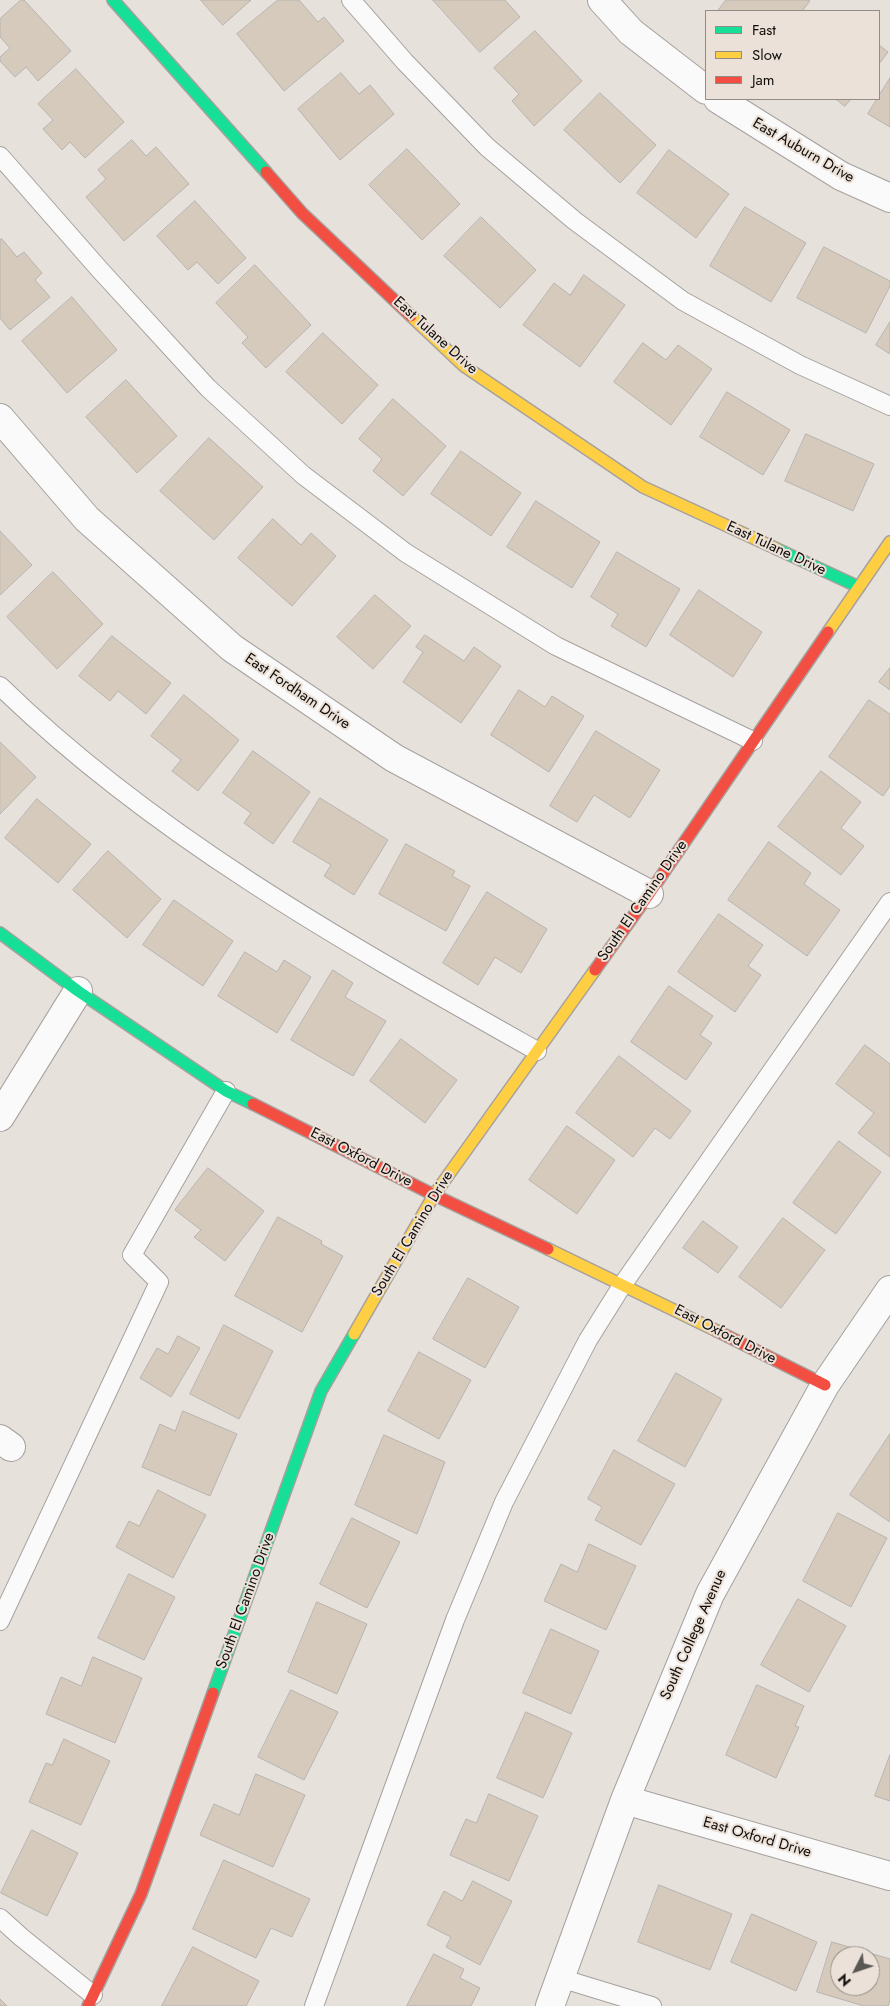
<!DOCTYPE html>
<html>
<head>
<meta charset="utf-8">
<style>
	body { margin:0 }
	#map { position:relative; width:890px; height:2006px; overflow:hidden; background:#e7e1dc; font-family:Jost,sans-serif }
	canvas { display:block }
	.legend { position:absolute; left:705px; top:10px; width:175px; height:90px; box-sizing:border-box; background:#ebe1d8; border:1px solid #938c86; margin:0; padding:6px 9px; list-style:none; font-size:15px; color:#100d0a }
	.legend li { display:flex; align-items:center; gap:10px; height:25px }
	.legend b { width:25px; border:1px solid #938c86 }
	.north { position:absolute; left:830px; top:1946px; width:50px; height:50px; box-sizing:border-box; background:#ebe1d8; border:1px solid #938c86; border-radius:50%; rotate:229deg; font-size:14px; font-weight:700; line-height:20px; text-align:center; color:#100d0a }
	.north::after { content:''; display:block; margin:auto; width:18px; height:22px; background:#5b5754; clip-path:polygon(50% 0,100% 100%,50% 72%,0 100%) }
</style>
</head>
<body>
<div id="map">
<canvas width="890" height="2006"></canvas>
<ul class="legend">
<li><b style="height:6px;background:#16e098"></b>Fast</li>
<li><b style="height:6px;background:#ffcf43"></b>Slow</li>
<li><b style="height:6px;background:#f24e42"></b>Jam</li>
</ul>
<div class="north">N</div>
</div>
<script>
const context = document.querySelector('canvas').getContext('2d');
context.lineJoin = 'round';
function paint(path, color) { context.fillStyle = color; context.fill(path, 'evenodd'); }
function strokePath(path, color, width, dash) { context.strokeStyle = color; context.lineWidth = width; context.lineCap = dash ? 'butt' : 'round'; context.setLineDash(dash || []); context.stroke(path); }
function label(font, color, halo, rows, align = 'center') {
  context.font = font + ' Jost,sans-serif'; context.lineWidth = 4; context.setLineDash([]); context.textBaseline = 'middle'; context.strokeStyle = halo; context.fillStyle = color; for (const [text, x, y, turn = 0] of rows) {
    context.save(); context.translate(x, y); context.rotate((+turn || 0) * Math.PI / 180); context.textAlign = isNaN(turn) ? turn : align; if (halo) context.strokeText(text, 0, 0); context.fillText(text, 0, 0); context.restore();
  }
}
const building = new Path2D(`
	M21 0H24L71 51 38 81 26 67 15 77 0 61V57L10 48 0 37V19Z
	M201 0H251L223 25Z
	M278 0H299L318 22 324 17 344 41 284 91 237 34Z
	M433 0H505L520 17 480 52Z
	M726 0H809L810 1 802 11H718Z
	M535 31 582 81 534 126 512 101 519 94 494 68Z
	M879 45 888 52 879 64Z
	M76 69 124 122 85 158 70 142 62 150 43 129 53 120 38 104Z
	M341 73 359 94 370 85 394 114 340 160 298 109Z
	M890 78V127L868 114Z
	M600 93 656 145 620 183 564 130Z
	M836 99H851L845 106Z
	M132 140 146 156 156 147 189 184 124 241 86 197 106 179 98 170Z
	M407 149 460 204 422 240 369 185Z
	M669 150 729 194 696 238 637 193Z
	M195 201 246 258 218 284 197 262 188 270 157 236Z
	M745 207 806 243 771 302 710 266Z
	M481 217 536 270 500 308 444 256Z
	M2 239 17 257 24 252 42 273 35 280 50 297 10 330 0 318V240Z
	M824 247 890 281V286L866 333 797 298Z
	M255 265 311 325 266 368 242 343 248 337 216 303Z
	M584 275 625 305 580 367 523 325 554 283 570 295Z
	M72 297 117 350 67 393 22 341Z
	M890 322V354L876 345Z
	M323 333 378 385 342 424 286 372Z
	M643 343 666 360 678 345 712 369 671 425 614 382Z
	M126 380 177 436 137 473 86 417Z
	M727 392 790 430 763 475 700 437Z
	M393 399 446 446 403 496 373 471 382 459 359 439Z
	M806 434 874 464 853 511 785 481Z
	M209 438 263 487 214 540 160 491Z
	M461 451 521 493 491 536 431 494Z
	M536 501 600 542 572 588 507 547Z
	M273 519 301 545 311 533 336 556 292 606 238 558Z
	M0 531 32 565 0 595Z
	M617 552 680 589 646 647 611 626 618 614 591 597Z
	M53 572 103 624 57 669 7 617Z
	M699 590 762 632 733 677 670 635Z
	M375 595 411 626 373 669 337 637Z
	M425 635 464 661 474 647 501 666 461 723 403 682 423 652 416 647Z
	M112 636 171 683 146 714 118 691 110 701 79 676Z
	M890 668V690L879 682Z
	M519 690 545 707 552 696 584 716 549 772 491 735Z
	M184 695 239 740 198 791 172 771 181 760 151 736Z
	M869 700 890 714V786L883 796 829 757Z
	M596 731 660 770 630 818 594 795 577 822 550 806Z
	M0 742 36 777 0 814Z
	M253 751 310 792 273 844 244 823 251 813 223 793Z
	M821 771 861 802 841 828 864 846 841 875 778 827Z
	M320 798 388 840 354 895 324 876 331 865 293 842Z
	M37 799 91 844 58 883 5 838Z
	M769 842 811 873 804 884 840 910 807 956 728 900Z
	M406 844 455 871 452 876 470 886 446 931 379 894Z
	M108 851 161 899 127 938 73 890Z
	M487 892 547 929 521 973 495 957 478 985 443 963Z
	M174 900 233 941 203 986 143 945Z
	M719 914 763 945 748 966 761 975 735 1012 678 972Z
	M245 952 277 972 284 960 311 977 277 1033 218 996Z
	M333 970 353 983 345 997 386 1021 353 1076 291 1040Z
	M669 986 713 1016 700 1035 712 1043 686 1080 631 1042Z
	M401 1039 457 1080 425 1123 370 1081Z
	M865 1045 890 1064V1157L858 1133 874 1113 836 1084Z
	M619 1056 691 1111 670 1139 655 1128 633 1157 576 1113Z
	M567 1126 615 1160 577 1214 529 1180Z
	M839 1141 881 1172 836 1234 793 1203Z
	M208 1168 264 1211 225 1261 194 1237 201 1230 175 1210Z
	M278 1217 322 1241 321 1244 343 1256 302 1332 235 1296Z
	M783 1218 825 1250 781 1308 739 1277Z
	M703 1221 738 1247 718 1273 683 1248Z
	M468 1278 519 1307 485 1368 433 1339Z
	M224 1325 273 1351 239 1419 190 1394Z
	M178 1336 200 1348 171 1397 140 1378 157 1348 168 1354Z
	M419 1352 471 1380 439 1439 388 1411Z
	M676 1373 722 1399 685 1467 638 1441Z
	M183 1411 237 1434 210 1496 142 1467 160 1424 175 1431Z
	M890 1434V1522L850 1495Z
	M384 1435 445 1462 417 1534 355 1505Z
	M614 1450 675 1484 641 1545 595 1520 602 1507 588 1499Z
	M158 1490 206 1515 173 1578 116 1547 129 1521 139 1526Z
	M838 1513 887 1538 851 1607 803 1581Z
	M352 1518 400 1542 367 1608 320 1584Z
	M589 1544 636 1566 606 1630 544 1601 561 1564 577 1572Z
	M129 1574 175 1597 144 1660 98 1638Z
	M798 1599 846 1626 809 1692 761 1665Z
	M317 1602 367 1624 337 1694 288 1672Z
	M551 1629 599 1651 571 1714 523 1693Z
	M93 1657 142 1678 115 1743 46 1714 61 1677 81 1686Z
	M757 1685 804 1706 795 1726 799 1727 776 1778 726 1755Z
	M291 1690 338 1712 304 1780 258 1757Z
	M526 1712 572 1733 543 1798 497 1778Z
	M64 1739 110 1761 81 1825 29 1802 46 1763 52 1765Z
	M890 1755V1801L875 1796Z
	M256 1774 305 1795 273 1867 200 1835 214 1804 239 1815Z
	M489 1794 538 1816 509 1881 450 1855 466 1819 476 1823Z
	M32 1830 78 1853 47 1916 1 1893Z
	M224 1860 310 1899 292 1937 271 1928 256 1958 193 1929Z
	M473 1881 512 1901 480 1965 446 1947 451 1937 427 1925 444 1891 462 1901Z
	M659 1885 732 1914 710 1970 638 1942Z
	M752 1914 817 1942 796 1991 731 1962Z
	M832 1942 890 1959V2000L888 2006H864L817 1992ZM840 1956H870V1986H840Z
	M193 1947 259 1981 246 2006H162Z
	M434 1954 464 1969 460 1978 480 1988 471 2006H407Z
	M0 1999 7 2006H0Z`);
const lane = new Path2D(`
	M351 0 405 62 487 147 575 221 683 301 800 365 890 406
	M0 156 100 270 208 388 303 475 406 553 556 646 753 741
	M0 686C156 838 349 945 537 1051
	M0 1621 159 1282 132 1255 226 1091
	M0 1918 21 1937 93 1995
	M560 1978 652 2006
	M314 2006 455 1620 504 1502 588 1340 623 1284 890 902`);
const street = new Path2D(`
	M602 0 631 32 706 90
	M718 99 841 176 890 198
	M0 418 87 519 232 648 394 758 649 894
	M0 1117 78 991
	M0 1439 11 1447
	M625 1800 890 1876
	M550 2006 625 1800 710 1594 825 1385 890 1290`);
const fast = new Path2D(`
	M113 0 266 172
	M777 549 859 587
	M0 933 78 991 226 1091 253 1104
	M213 1693 321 1391 354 1334`);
const slow = new Path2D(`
	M411 316 464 366 643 487 777 549
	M828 632 890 542
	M548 1249 717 1331
	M354 1334 434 1195 595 970`);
const jam = new Path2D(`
	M266 172 302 213 411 316
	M595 970 649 894 828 632
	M253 1104 434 1195 548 1249
	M717 1331 825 1385
	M88 2006 141 1894 213 1693`);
const streetNames = [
	["East Auburn Drive",803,151,30],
	["East Tulane Drive",435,336,42],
	["East Tulane Drive",776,549,25],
	["East Fordham Drive",297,692,34],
	["South El Camino Drive",643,901,-55],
	["East Oxford Drive",361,1158,27],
	["South El Camino Drive",413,1234,-59],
	["East Oxford Drive",725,1335,27],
	["South El Camino Drive",246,1601,-70],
	["South College Avenue",694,1635,-66],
	["East Oxford Drive",757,1838,16]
];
paint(building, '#d5cabc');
strokePath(building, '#b7b3af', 1);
strokePath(lane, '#a6a19e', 20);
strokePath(street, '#a6a19e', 30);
strokePath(fast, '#a6a19e', 14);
strokePath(slow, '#a6a19e', 14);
strokePath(jam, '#a6a19e', 14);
strokePath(lane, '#fbfafa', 18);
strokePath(street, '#fbfafa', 28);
strokePath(fast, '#16e098', 11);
strokePath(slow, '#ffcf43', 11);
strokePath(jam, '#f24e42', 11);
label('15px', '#100d0a', '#ebe1d8', streetNames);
</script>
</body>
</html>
